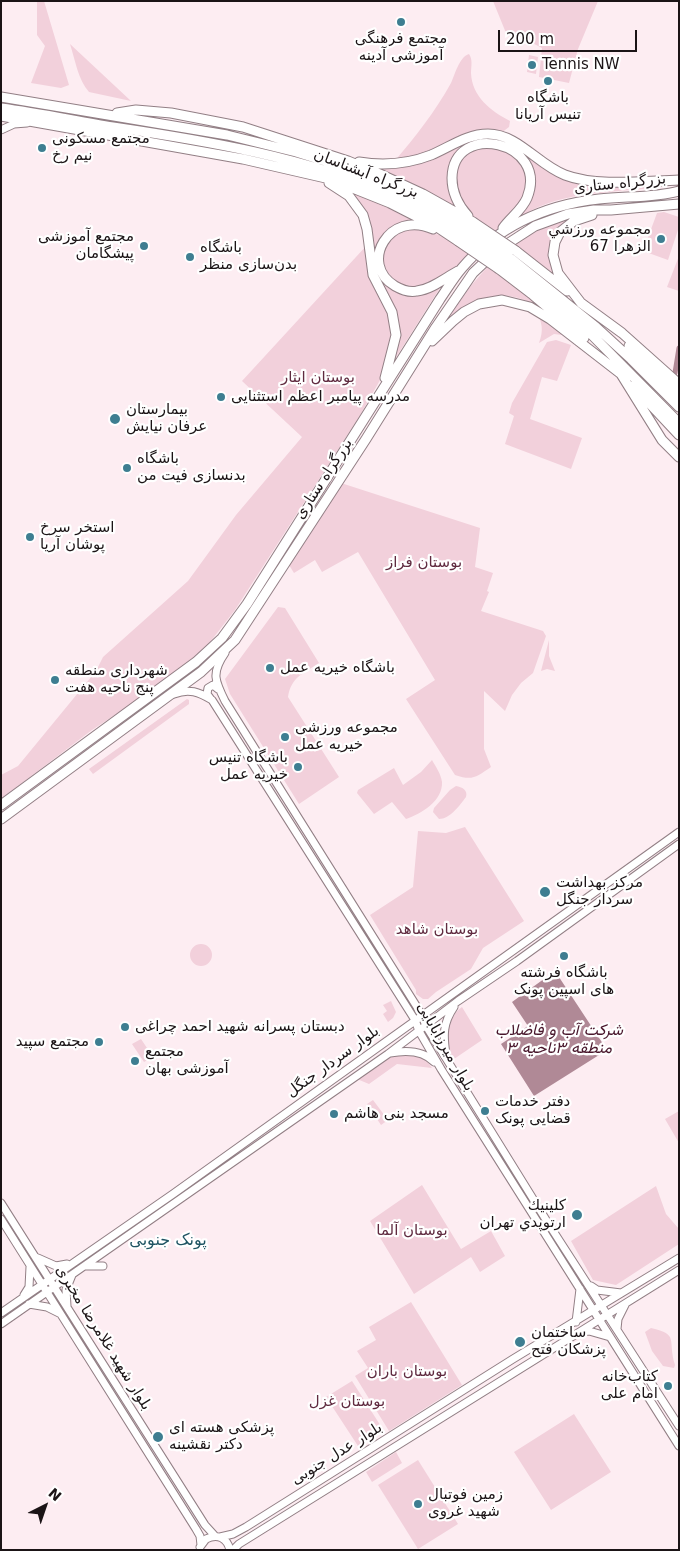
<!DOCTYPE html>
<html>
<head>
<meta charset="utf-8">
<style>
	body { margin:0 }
	#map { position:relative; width:680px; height:1551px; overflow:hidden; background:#fdedf2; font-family:"DejaVu Sans",sans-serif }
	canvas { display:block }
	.frame { position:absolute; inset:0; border:2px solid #1b1416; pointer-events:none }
	.north { position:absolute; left:20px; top:1481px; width:50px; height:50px; -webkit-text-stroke:4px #fff; paint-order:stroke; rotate:41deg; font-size:14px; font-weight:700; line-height:20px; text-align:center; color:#1b1416 }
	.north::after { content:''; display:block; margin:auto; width:18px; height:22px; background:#1b1416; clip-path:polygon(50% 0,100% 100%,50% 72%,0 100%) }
	.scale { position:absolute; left:498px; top:30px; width:139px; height:22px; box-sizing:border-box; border:2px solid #1b1416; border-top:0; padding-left:6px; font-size:15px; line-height:18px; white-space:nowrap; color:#1b1416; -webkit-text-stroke:4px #fff; paint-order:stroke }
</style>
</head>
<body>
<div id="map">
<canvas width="680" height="1551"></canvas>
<div class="frame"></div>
<div class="north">N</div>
<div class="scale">200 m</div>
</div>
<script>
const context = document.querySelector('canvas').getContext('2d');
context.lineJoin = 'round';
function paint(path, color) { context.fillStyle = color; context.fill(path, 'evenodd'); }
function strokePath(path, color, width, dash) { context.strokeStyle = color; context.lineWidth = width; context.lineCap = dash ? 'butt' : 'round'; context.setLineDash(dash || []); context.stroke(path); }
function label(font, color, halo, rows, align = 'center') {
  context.font = font + ' "DejaVu Sans",Vazirmatn,sans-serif'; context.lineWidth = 4.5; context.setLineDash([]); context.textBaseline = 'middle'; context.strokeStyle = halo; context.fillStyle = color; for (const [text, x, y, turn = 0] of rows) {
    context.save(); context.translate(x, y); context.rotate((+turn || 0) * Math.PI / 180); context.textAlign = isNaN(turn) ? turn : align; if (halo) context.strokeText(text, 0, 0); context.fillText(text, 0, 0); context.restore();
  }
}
const green = new Path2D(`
	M37 1H44L69 85 61 88 31 83 45 46 37 35Z
	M493 1H598L578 49 569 83 539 77 542 48 517 35 506 33Z
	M70 44 131 101 89 92C78 80 75 59 70 44Z
	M469 54C473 60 471 66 471 73 472 97 491 111 510 121L509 127 501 133 488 132 426 154 394 162C415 137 435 112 451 83 455 75 459 57 469 54Z
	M529 55 538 57 536 74 527 72Z
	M501 138 556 174 677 184C629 194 574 188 530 211 521 216 512 223 504 229L531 192 520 153 478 142 450 173 467 217 364 166H379L473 139Z
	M486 143 521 158 529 191 498 235 473 222 454 194 459 158Z
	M344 189 388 205 422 223C415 223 408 222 401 223 382 227 381 252 378 267L401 292 445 280 388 370 398 335 379 283 366 219Z
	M664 212 679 217V227L668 260 643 251 657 213Z
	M568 214 582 218 560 232 554 264 581 303 506 244Z
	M409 228 440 235 470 254C459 263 443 280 429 285 386 299 362 242 409 228Z
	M367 245 387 308 392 331 383 375 359 417 235 610 207 646 188 662 130 705 92 730 1 799V775L18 766 96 671 103 657 188 581 236 515 302 437 242 381Z
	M679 256V291L667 287Z
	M489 265 571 331C559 322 546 312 533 304 497 285 468 300 443 326L469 288Z
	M536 311 570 336 554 334 539 343C544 330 542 322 536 311Z
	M556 340 571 345 557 381 542 377 530 419 582 438 571 469 505 444 514 416 509 413 512 403 547 342Z
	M341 483 480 528 475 567 493 573 487 591 489 592 481 611 543 631 546 636 533 673 521 683 512 695 505 711 484 691V749L491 767C476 777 473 781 455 775L406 699 435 680 358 552 322 572 315 560 294 573 289 565Z
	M278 607 285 608 319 663C304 673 291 677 288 697L339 777 299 804 230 694 225 679Z
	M549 640V656L555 671 547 669 541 671Z
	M187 699 189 700V704L93 774 89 769Z
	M432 760C436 767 441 774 442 782 443 801 421 814 406 819L392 802 374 814 357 793 358 790 394 768 403 785 421 772Z
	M456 786C462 787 468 790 466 797 460 805 450 819 439 819L433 812 434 808 450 790Z
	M465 827 524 921 483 948 471 969 436 992 428 999H423L416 994V990L370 915 413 887 418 831 446 833Z
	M190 955a11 11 0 1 1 22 0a11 11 0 1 1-22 0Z
	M391 1001 396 1012 393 1018 388 1022 383 1014 387 1011 383 1005Z
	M462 1007 482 1040 454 1059C442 1044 446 1018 462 1007Z
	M141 1039 153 1057 144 1062 132 1044Z
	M404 1054C417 1055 425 1057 432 1068L397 1064 369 1084 357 1079 389 1056Z
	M373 1100 388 1120 381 1125 367 1104Z
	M679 1111V1143L665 1119Z
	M422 1185 461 1249 491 1231 505 1256 480 1272 471 1257 414 1294 370 1221Z
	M656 1186 666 1214 679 1229V1244L616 1285 593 1280 571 1241Z
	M411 1302 462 1385 389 1431 355 1376 368 1368 357 1351 376 1340 369 1327Z
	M651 1328C680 1335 667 1339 675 1365L674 1368 663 1366 652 1351 645 1332Z
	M352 1381 384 1431 358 1446 326 1397Z
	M574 1414 611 1472 551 1510 514 1452Z
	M396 1452 402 1463 372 1482 366 1472Z
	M418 1460 458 1524 418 1549 378 1485Z`);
const water = new Path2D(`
	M555 971 607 1050 534 1096 501 1044 528 1026 512 1002Z`);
const canal = new Path2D(`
	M675 373 679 348`);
const secondary = new Path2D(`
	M1 130 14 124 27 123
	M225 653C211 673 215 681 225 701L422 1015 426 1026 548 1223 679 1426
	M174 694C189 688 199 692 212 700L415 1020 419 1031 441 1069 679 1446
	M210 698 207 694 208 688 213 685 218 689
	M390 1053C406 1050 423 1050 434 1062
	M446 1054C443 1035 443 1023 454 1007
	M1 1203 205 1525 215 1536
	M1 1219 196 1529 200 1536 201 1545
	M38 1258 56 1266 67 1264
	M85 1266H103
	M591 1286 597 1290 621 1293
	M24 1295 29 1287 30 1267
	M29 1304 47 1307 59 1313
	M67 1306 66 1290 72 1275
	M1 1313 173 1194 679 832
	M576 1322 580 1289
	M1 1324 388 1054 458 1001 517 961 679 844
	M617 1329 618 1319 625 1305
	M581 1332 589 1331 610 1337
	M220 1537 233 1534 246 1527 513 1359 679 1258
	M200 1547 206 1539C218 1533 227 1538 230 1550
	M233 1550 239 1544 679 1270`);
const trunk = new Path2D(`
	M1 97 227 135 296 152 325 161 396 188 467 228
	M1 108C39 113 76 121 113 127 208 141 303 157 392 195 416 206 439 221 461 234
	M117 113 136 110 171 113 243 127 348 161 382 175 423 194 473 222
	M1 116 243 159 330 179 390 203 437 227 458 241
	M359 162C384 166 408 164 431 155 450 147 467 134 488 134 518 134 538 165 565 175 596 187 645 181 679 180
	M329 183 349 196 363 215 367 229 373 275 392 312 396 335 385 378
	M592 215 574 221 560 232 555 242 553 255 558 273 581 303 622 333 679 384
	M468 216C458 205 452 193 452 178 453 120 550 141 527 198 522 210 510 218 503 228
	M433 229C389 209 358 264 395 286 402 290 409 293 417 291 432 289 445 278 458 271
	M501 248 535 226 568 214 594 210H611L679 204
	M516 251 567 291
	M509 257 596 327 631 359 679 407
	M503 263 590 333 679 423
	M499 269 533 295 584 338
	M432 341 453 321 464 312 479 304 502 300 530 307 550 319 621 374 662 440 679 457
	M629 346 679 395
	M633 386 679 435
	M1 805 196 662 222 638 247 604 440 299C447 289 454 277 462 268 498 226 545 205 599 199 625 196 654 198 679 191
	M1 819 201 672 235 640 366 439 436 327 473 273 491 256`);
const trunkBridge = new Path2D(`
	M473 222 516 251
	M467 228 509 257
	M461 234 503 263
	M458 241 499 269`);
const markers = [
	[401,22,5,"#3e7e91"],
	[532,65,5,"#3e7e91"],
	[548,81,5,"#3e7e91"],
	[42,148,5,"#3e7e91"],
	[661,239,5,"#3e7e91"],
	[144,246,5,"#3e7e91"],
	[190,257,5,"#3e7e91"],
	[221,397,5,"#3e7e91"],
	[115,419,6,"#3e7e91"],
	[127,468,5,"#3e7e91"],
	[30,537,5,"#3e7e91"],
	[270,668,5,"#3e7e91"],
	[55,680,5,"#3e7e91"],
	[285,737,5,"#3e7e91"],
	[298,767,5,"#3e7e91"],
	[545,892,6,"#3e7e91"],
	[564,956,5,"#3e7e91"],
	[125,1027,5,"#3e7e91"],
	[99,1042,5,"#3e7e91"],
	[135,1061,5,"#3e7e91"],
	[485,1111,5,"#3e7e91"],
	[334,1114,5,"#3e7e91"],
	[577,1215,6,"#3e7e91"],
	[520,1342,6,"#3e7e91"],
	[668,1386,5,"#3e7e91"],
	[158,1437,6,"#3e7e91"],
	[418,1504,5,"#3e7e91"]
];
const poiNames = [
	["مجتمع فرهنگی",401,39,"center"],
	["آموزشی آدینه",401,56,"center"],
	["Tennis NW",542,65],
	["باشگاه",548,98,"center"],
	["تنیس آریانا",548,115,"center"],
	["مجتمع مسکونی",52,139],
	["نیم رخ",52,156],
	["مجموعه ورزشي",651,230,"right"],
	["الزهرا 67",651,247,"right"],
	["مجتمع آموزشی",134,237,"right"],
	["پیشگامان",134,254,"right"],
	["باشگاه",200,248],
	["بدن‌سازی منظر",200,265],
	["مدرسه پیامبر اعظم استثنایی",231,397],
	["بيمارستان",126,410],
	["عرفان نيايش",126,427],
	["باشگاه",137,459],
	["بدنسازی فیت من",137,476],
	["استخر سرخ",40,528],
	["پوشان آریا",40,545],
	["باشگاه خیریه عمل",280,668],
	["شهرداری منطقه",65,671],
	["پنج ناحیه هفت",65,688],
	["مجموعه ورزشی",295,728],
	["خیریه عمل",295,745],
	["باشگاه تنیس",288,758,"right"],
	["خیریه عمل",288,775,"right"],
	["مرکز بهداشت",556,883],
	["سردار جنگل",556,900],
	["باشگاه فرشته",564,973,"center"],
	["های اسپین پونک",564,990,"center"],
	["دبستان پسرانه شهید احمد چراغی",135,1027],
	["مجتمع سپید",89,1042,"right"],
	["مجتمع",145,1052],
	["آموزشی بهان",145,1069],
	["دفتر خدمات",495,1102],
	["قضایی پونک",495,1119],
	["مسجد بنی هاشم",344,1114],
	["كلينيك",566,1206,"right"],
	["ارتوپدي تهران",566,1223,"right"],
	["ساختمان",531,1333],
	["پزشکان فتح",531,1350],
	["کتاب‌خانه",658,1377,"right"],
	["امام علی",658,1394,"right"],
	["پزشکی هسته ای",169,1428],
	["دکتر نقشینه",169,1445],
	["زمین فوتبال",428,1495],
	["شهید غروی",428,1512]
];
const streetNames = [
	["بزرگراه آبشناسان",366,174,21],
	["بزرگراه ستاری",620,184,-6],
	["بزرگراه ستاری",324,479,-57],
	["بلوار میرزابابایی",445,1047,60],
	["بلوار سردار جنگل",333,1062,-36],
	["بلوار شهید غلامرضا مخبری",103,1338,58],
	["بلوار عدل جنوبی",337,1454,-32]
];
const parkNames = [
	["بوستان ایثار",318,378],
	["بوستان فراز",424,563],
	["بوستان شاهد",437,930],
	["بوستان آلما",412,1231],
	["بوستان باران",407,1372],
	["بوستان غزل",347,1402]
];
const waterNames = [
	["شرکت آب و فاضلاب",559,1031],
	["منطقه ۳ناحیه ۳",559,1049]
];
const neighbourhoodNames = [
	["پونک جنوبی",168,1241]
];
paint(green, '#f2d0db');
paint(water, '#b08996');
strokePath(canal, '#b08996', 5);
strokePath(secondary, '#927f85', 9);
strokePath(trunk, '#927f85', 11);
strokePath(secondary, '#fff', 7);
strokePath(trunk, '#fff', 9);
strokePath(trunkBridge, '#927f85', 11, []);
strokePath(trunkBridge, '#fff', 9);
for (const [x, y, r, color] of markers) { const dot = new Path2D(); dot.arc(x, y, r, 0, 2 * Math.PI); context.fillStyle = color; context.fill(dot); strokePath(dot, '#fff', 2); }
label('15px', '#1b1416', '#fff', poiNames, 'left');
label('15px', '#1b1416', '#fff', streetNames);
label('15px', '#602b40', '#fff', parkNames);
label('italic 16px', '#49172c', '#fff', waterNames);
label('16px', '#1e5362', '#fff', neighbourhoodNames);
</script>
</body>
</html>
